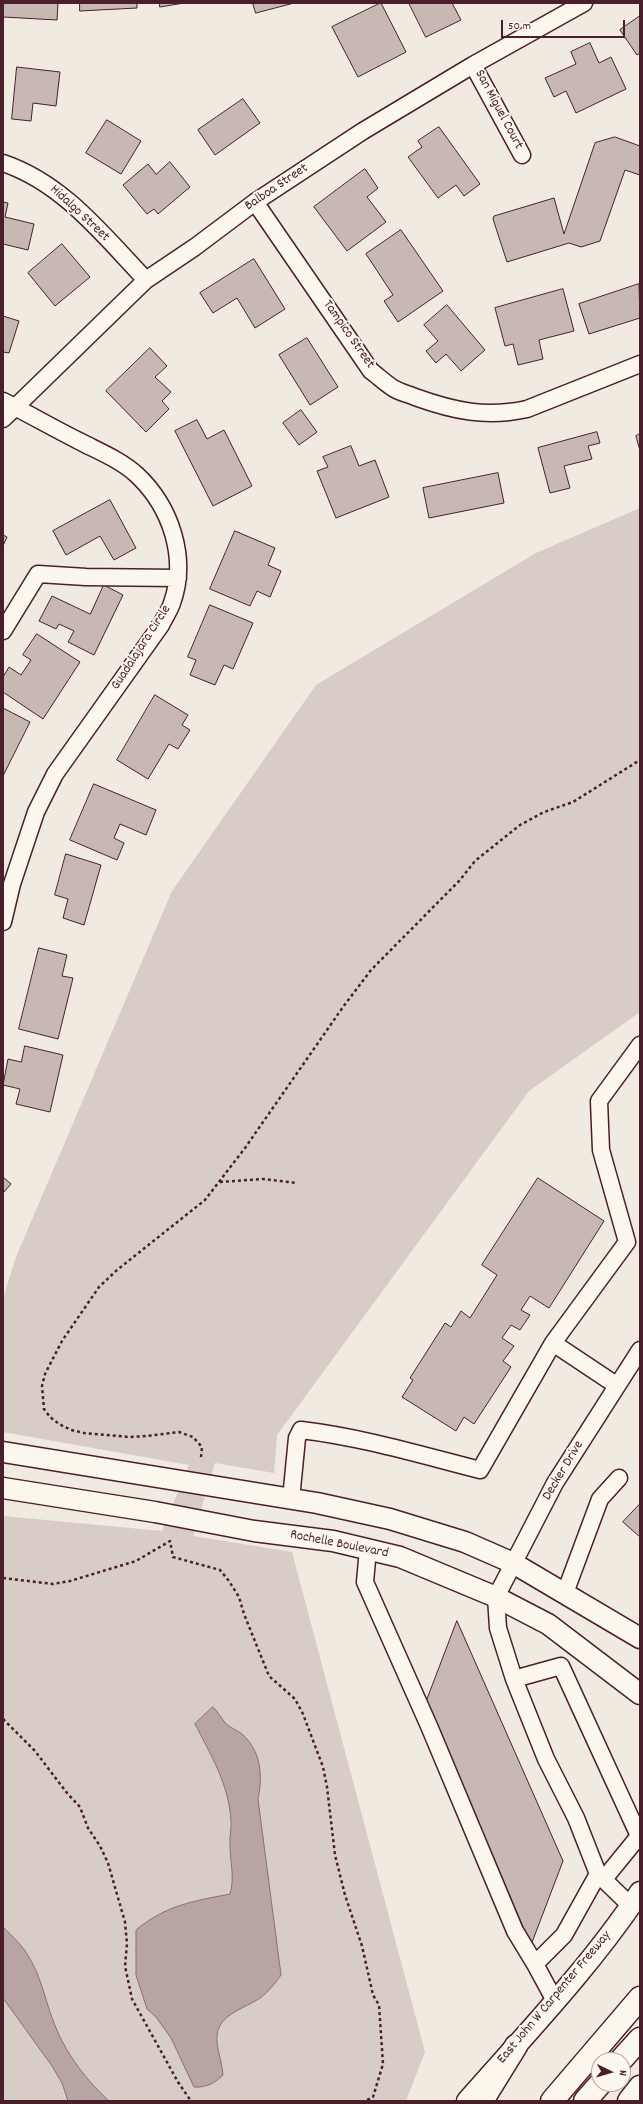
<!DOCTYPE html>
<html>
<head>
<meta charset="utf-8">
<style>
	body { margin:0 }
	#map { position:relative; width:643px; height:2104px; overflow:hidden; background:#f0eae0; font-family:Dekko,sans-serif }
	canvas { display:block }
	.frame { position:absolute; inset:0; border:4px solid #4a1f2b; pointer-events:none }
	.north { position:absolute; left:591px; top:2052px; width:40px; height:40px; box-sizing:border-box; background:#fbf7ec; border:1px solid #b4a19f; border-radius:50%; rotate:95deg; font-size:11px; font-weight:700; line-height:16px; text-align:center; color:#4a1f2b }
	.north::after { content:''; display:block; margin:auto; width:14px; height:18px; background:#4a1f2b; clip-path:polygon(50% 0,100% 100%,50% 72%,0 100%) }
	.scale { position:absolute; left:501px; top:20px; width:124px; height:18px; box-sizing:border-box; border:2px solid #4a1f2b; border-top:0; padding-left:5px; font-size:12px; line-height:14px; white-space:nowrap; color:#4a1f2b; -webkit-text-stroke:3px #fbf7ec; paint-order:stroke }
</style>
</head>
<body>
<div id="map">
<canvas width="643" height="2104"></canvas>
<div class="frame"></div>
<div class="north">N</div>
<div class="scale">50 m</div>
</div>
<script>
const context = document.querySelector('canvas').getContext('2d');
context.lineJoin = 'round';
function paint(path, color) { context.fillStyle = color; context.fill(path, 'evenodd'); }
function strokePath(path, color, width, dash) { context.strokeStyle = color; context.lineWidth = width; context.lineCap = dash ? 'butt' : 'round'; context.setLineDash(dash || []); context.stroke(path); }
function label(font, color, halo, rows, align = 'center') {
  context.font = font + ' Dekko,sans-serif'; context.lineWidth = 4; context.setLineDash([]); context.textBaseline = 'middle'; context.strokeStyle = halo; context.fillStyle = color; for (const [text, x, y, turn = 0] of rows) {
    context.save(); context.translate(x, y); context.rotate((+turn || 0) * Math.PI / 180); context.textAlign = isNaN(turn) ? turn : align; if (halo) context.strokeText(text, 0, 0); context.fillText(text, 0, 0); context.restore();
  }
}
const green = new Path2D(`
	M640 508V1012L529 1091 277 1435 274 1473 215 1463 193 1536 292 1552 425 2052 406 2101H3V1516L162 1531 189 1465 3 1432V1298L16 1257 172 891 316 685 536 553Z`);
const water = new Path2D(`
	M213 1707C218 1712 222 1719 226 1724 231 1728 237 1730 242 1734 261 1751 263 1775 258 1799L281 1975C275 1984 269 1991 260 1998 246 2008 219 2014 217 2035 216 2048 222 2061 223 2075 215 2083 206 2088 194 2087L171 2038 156 2017 147 2009 136 1975V1930C166 1905 194 1901 230 1894 235 1877 230 1862 230 1845 229 1837 232 1829 231 1821 229 1785 211 1755 195 1724Z
	M3 1927C12 1936 23 1946 29 1957 42 1978 46 2005 56 2028 67 2055 88 2082 109 2101H68L62 2083 52 2066 3 1998Z`);
const building = new Path2D(`
	M3 3H58L57 20 3 17Z
	M80 3H137V8L80 11Z
	M160 3H184L160 7Z
	M253 3H294L256 13Z
	M381 3 406 52 358 77 332 27Z
	M409 3H452L461 20 426 37Z
	M640 16V53L637 55 620 30Z
	M590 43 599 63 611 57 626 89 576 113 566 91 554 97 545 78 576 64 571 52Z
	M17 67 60 72 56 106 33 103 31 121 12 119Z
	M243 99 260 123 215 155 198 130Z
	M107 120 141 141 121 174 86 153Z
	M439 127 480 184 464 196 456 185 438 198 408 157 422 147 418 141Z
	M615 137 640 146V175L625 170 600 241 581 247 569 243 507 262 493 219 494 216 554 198 564 234 595 143Z
	M170 162 190 187 158 214 154 209 147 214 123 185 148 164 156 174Z
	M365 169 378 188 367 197 386 222 347 251 314 207Z
	M3 202 8 203 5 217 34 224 28 250 3 244Z
	M401 230 443 291 398 322 384 301 393 295 366 254Z
	M62 244 90 277 55 306 28 273Z
	M254 259 285 309 255 328 237 298 213 313 200 293Z
	M639 284 640 318 589 334 579 304Z
	M563 289 574 331 539 340 543 359 518 365 513 344 505 346 495 308Z
	M447 305 485 350 461 371 446 354 436 363 426 351 438 341 424 325Z
	M3 316 19 321 9 353 3 352Z
	M307 338 338 387 310 405 279 355Z
	M150 348 167 366 155 377 171 392 162 401 169 409 146 432 106 391Z
	M301 410 317 432 299 445 283 423Z
	M197 420 207 439 224 430 252 486 213 506 175 431Z
	M597 432 600 443 588 446 592 459 564 466 570 488 550 493 538 448Z
	M640 434V451L636 436Z
	M351 446 359 466 375 460 389 497 336 518 317 471 328 467 323 457Z
	M498 473 504 503 429 518 423 488Z
	M110 500 136 548 114 560 100 536 66 555 53 531Z
	M235 531 275 548 268 565 281 571 270 597 257 591 250 606 210 589Z
	M3 535 7 537 3 546Z
	M104 585 123 595 94 655 68 642 74 631 59 624 56 629 39 621 52 596 90 614Z
	M210 605 253 623 233 669 224 665 215 685 190 675 196 660 188 657Z
	M37 634 80 662 43 719 3 692V677L9 667 21 675 31 660 23 655Z
	M155 695 188 715 182 725 190 730 178 749 169 744 148 779 117 760Z
	M3 708 30 722 3 776Z
	M94 784 156 810 146 835 120 824 114 838 124 843 117 860 70 840Z
	M66 854 101 865 84 925 63 918 68 899 55 895Z
	M39 948 67 955 62 976 73 978 58 1039 19 1029Z
	M25 1046 63 1055 50 1112 16 1104 20 1089 3 1085 8 1059 21 1062Z
	M3 1177 11 1184 3 1193Z
	M538 1178 604 1221 549 1308 530 1296 521 1310 530 1315 520 1330 511 1325 502 1338 514 1346 503 1361 511 1367 474 1424 464 1417 456 1431 402 1397 413 1380 410 1378 445 1323 451 1327 461 1311 470 1318 497 1275 482 1265Z
	M640 1504V1537L623 1522Z
	M457 1621 563 1861 531 1945 425 1705Z`);
const path = new Path2D(`
	M220 1182 263 1179 297 1183
	M201 1457 202 1447 193 1437 179 1432 147 1436 129 1437 84 1433 71 1430 59 1424 50 1417 44 1409 42 1386 45 1374 62 1341 99 1287 117 1270 205 1200 245 1148 343 1007 371 970 460 880 475 861 520 825 544 812 573 802 640 760
	M3 1578 53 1584 70 1581 136 1561 170 1541 173 1557 220 1570 229 1581 239 1597 244 1614 269 1676 295 1699 303 1714 323 1767 327 1787 335 1855 345 1895 362 1946 373 1995 379 2005 383 2064 373 2097 365 2101
	M3 1719 35 1751 67 1793 80 1807 88 1828 100 1846 108 1863 125 1922 127 1944 125 1966 132 1999 178 2082 191 2101`);
const minor = new Path2D(`
	M473 65 522 155
	M3 163C63 183 103 235 146 280
	M255 202 371 371C378 376 385 383 393 388 399 392 408 394 415 397 454 411 486 418 527 409L640 364
	M3 401C29 414 53 428 79 441 98 451 121 460 137 475 171 507 188 558 172 603 170 610 164 618 161 625L55 774 36 812 12 884 3 922
	M3 419 146 280 195 247 255 202 363 131 473 65 584 3
	M3 631 38 574 86 577 178 578
	M616 1385 553 1343 627 1242 601 1150 599 1101 640 1045
	M291 1499 297 1438 301 1430C361 1437 421 1455 480 1470L553 1343
	M368 1549 365 1582 429 1726 515 1931 535 1964 564 1935 598 1874
	M565 1593 600 1499 619 1478
	M514 1679 561 1666 639 1836 604 1879
	M631 1906 598 1874 576 1818 546 1759 514 1679 498 1628 496 1597 555 1483 640 1350
	M535 1964 555 2001`);
const major = new Path2D(`
	M3 1452 317 1503 390 1519 465 1542 513 1563 640 1638
	M3 1488 155 1512 254 1531 333 1541 400 1557 496 1597 548 1624 640 1694
	M467 2101C525 2035 591 1966 640 1892`);
const highway = new Path2D(`
	M621 2060 640 2039
	M482 2101 516 2046
	M552 2101 640 1998
	M585 2101 600 2084
	M629 2101 640 2087`);
const streetNames = [
	["San Miguel Court",498,110,62],
	["Balboa Street",277,188,-34],
	["Hidalgo Street",79,214,43],
	["Tampico Street",348,335,55],
	["Guadalajara Circle",142,648,-57],
	["Decker Drive",564,1471,-59],
	["Rochelle Boulevard",339,1545,11],
	["East John W Carpenter Freeway",555,1998,-50]
];
paint(green, '#d8ccc6');
paint(water, '#b8a4a2');
strokePath(water, '#8c6f72', 1);
paint(building, '#c8b8b3');
strokePath(building, '#4a1f2b', 1);
strokePath(minor, '#4a1f2b', 19);
strokePath(major, '#4a1f2b', 23);
strokePath(highway, '#4a1f2b', 25);
strokePath(path, '#4a1f2b', 2.5, [3, 3]);
strokePath(minor, '#fbf7ec', 16);
strokePath(major, '#fbf7ec', 20);
strokePath(highway, '#fbf7ec', 22);
label('14px', '#4a1f2b', '#fbf7ec', streetNames);
</script>
</body>
</html>
